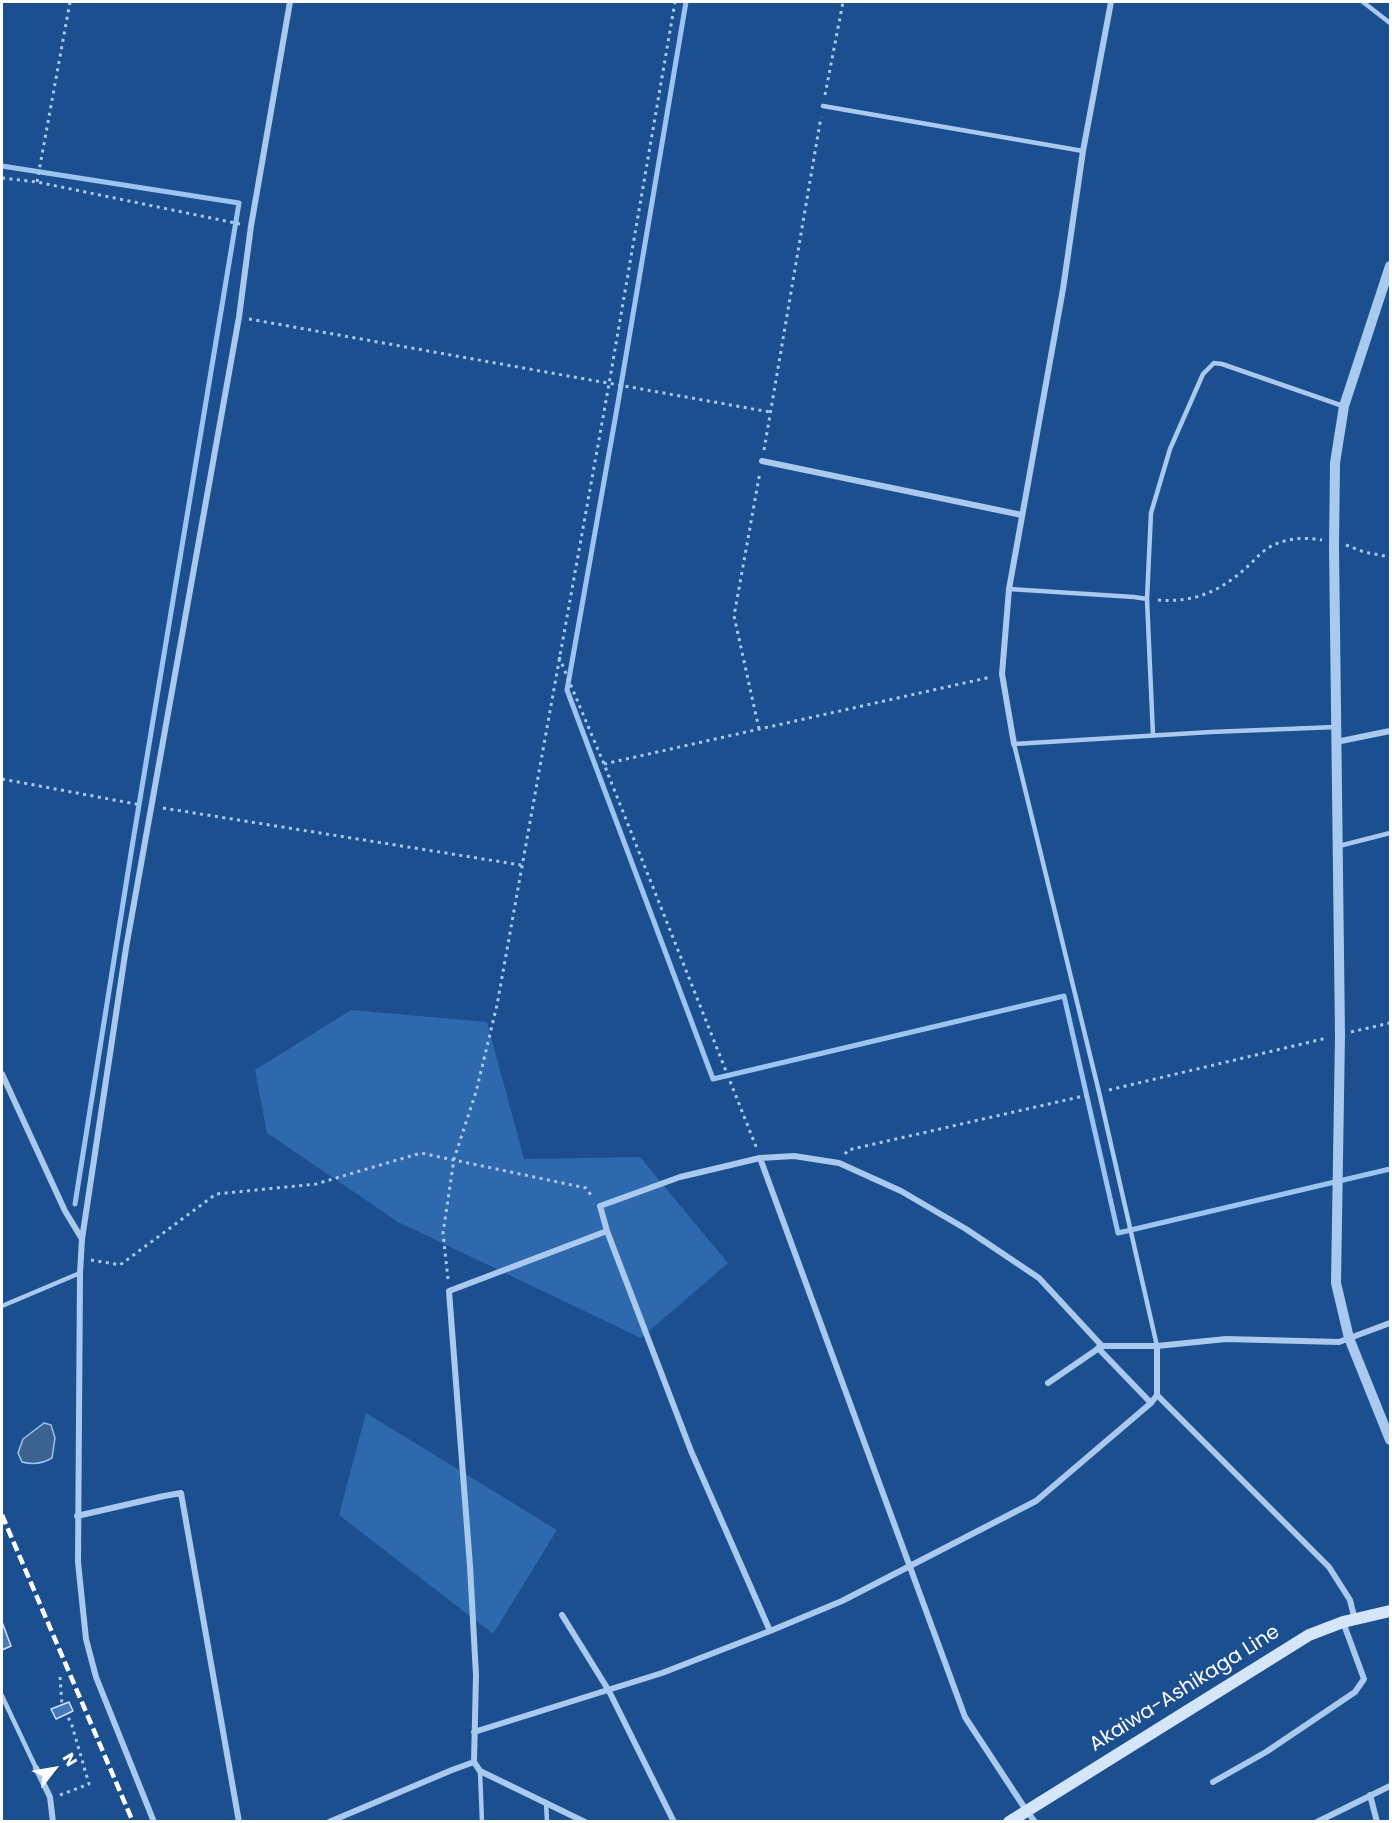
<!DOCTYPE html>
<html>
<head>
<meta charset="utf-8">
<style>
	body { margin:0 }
	#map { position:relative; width:1392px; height:1823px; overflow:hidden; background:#1b4f8f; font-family:Poppins,sans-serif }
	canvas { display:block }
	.frame { position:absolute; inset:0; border:3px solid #fff; pointer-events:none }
	.north { position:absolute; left:24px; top:1739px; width:60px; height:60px; -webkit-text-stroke:4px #1b4f8f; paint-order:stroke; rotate:59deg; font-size:16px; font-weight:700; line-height:24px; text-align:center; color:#fff }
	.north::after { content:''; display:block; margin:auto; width:21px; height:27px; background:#fff; clip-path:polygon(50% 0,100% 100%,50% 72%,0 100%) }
</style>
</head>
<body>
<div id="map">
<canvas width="1392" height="1823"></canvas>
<div class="frame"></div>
<div class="north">N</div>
</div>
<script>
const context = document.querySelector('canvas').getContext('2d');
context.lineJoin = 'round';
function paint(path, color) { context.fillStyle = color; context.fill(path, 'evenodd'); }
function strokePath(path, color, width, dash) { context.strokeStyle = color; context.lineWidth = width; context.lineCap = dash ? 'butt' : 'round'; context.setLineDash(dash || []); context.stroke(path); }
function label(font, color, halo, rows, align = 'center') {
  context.font = font + ' Poppins,sans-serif'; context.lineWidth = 4.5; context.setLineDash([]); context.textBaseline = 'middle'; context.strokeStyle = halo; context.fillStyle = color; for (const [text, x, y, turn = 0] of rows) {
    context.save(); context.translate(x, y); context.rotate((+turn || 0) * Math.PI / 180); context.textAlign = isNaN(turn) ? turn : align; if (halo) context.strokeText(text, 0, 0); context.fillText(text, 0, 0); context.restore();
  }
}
const green = new Path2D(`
	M351 1010 487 1022 524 1159 640 1157 728 1263 641 1338 398 1222 267 1133 255 1070Z
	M366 1413 557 1530 493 1634 339 1515Z`);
const water = new Path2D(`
	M44 1423 51 1425 55 1438 52 1458C42 1464 33 1465 22 1462L18 1453 23 1439Z`);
const stream = new Path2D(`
	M686 2 619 397 567 690 713 1079 1064 996 1118 1233 1390 1169
	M2 166 239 203 132 847 75 1204`);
const building = new Path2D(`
	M2 1622 11 1646 2 1650Z
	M69 1702 73 1711 56 1719 51 1709Z`);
const path = new Path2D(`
	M825 95 843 2
	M2 178 37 182 240 224
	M37 182 70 2
	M249 319 770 412
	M764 450 821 117
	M1346 545 1364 552 1390 557
	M1158 600C1194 603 1221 591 1247 567 1254 561 1260 553 1268 548 1284 538 1304 537 1322 540
	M559 657 604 764 757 1149
	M759 729 734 616 760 472
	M604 764 991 677
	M2 779 141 805
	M163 808 521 865
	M1351 1032 1390 1023
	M1109 1090 1327 1038
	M845 1154 848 1150 1088 1095
	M91 1260 120 1265 216 1194 316 1184 421 1153 586 1188 593 1198
	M448 1279 443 1233 454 1159 476 1092 497 1005 609 384 675 2
	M60 1677 62 1705
	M60 1795 89 1784 71 1722 66 1715`);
const service = new Path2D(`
	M1363 2 1390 23
	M823 106 1083 151
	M1009 589 1134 597 1147 599 1151 513 1170 449 1203 374 1214 363 1222 364 1343 406
	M1147 599 1153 735
	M1339 846 1390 833
	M2 1306 80 1273
	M1157 1346 1099 1092 1014 744 1211 732 1336 727
	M2 1696 36 1768
	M480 1771 482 1822
	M546 1802 547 1822`);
const minor = new Path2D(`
	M762 461 1022 515
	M1336 742 1390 731
	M1014 744 1002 674 1009 589 1063 289 1083 151 1111 2
	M2 1074 65 1211 82 1239
	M760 1158 965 1717 1026 1810 1035 1822
	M1098 1348 1151 1403
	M1048 1383 1102 1346
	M1157 1395 1329 1567 1350 1600 1355 1620
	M77 1516 164 1496 181 1493 239 1822
	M562 1615 609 1691 674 1822
	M770 1631 691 1451 607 1231 600 1206 680 1177 760 1158 794 1156 839 1163 901 1191 966 1229 1039 1278 1102 1346H1157L1226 1339 1339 1342 1390 1323
	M474 1732 662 1673 770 1631 842 1601 1036 1501 1151 1403 1157 1395V1346
	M36 1768 50 1797 53 1822
	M1213 1782 1266 1752 1355 1692 1364 1679 1343 1622
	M1370 1795 1377 1822
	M154 1822 96 1677 86 1639 78 1562 80 1273 82 1239 126 948 239 317 251 226 290 2
	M329 1822 452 1770 474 1762
	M585 1822 480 1771 474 1762 476 1675 470 1566 449 1291 607 1231
	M1317 1822 1390 1786`);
const tertiary = new Path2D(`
	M1390 266 1344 406 1335 463 1334 546 1340 1035 1336 1283 1349 1338 1390 1440`);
const secondary = new Path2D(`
	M1009 1822 1309 1635 1343 1622 1390 1611`);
const rail = new Path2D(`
	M2 1515 133 1822`);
const streetNames = [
	["Akaiwa-Ashikaga Line",1185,1689,-32]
];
paint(green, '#2e69ad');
paint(water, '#3c6290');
strokePath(water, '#9cc4f0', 1.5);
strokePath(stream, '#9cc4f0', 5);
paint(building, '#4478b7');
strokePath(building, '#cfe3fa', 1.5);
strokePath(path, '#a9c9ee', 3, [3, 4.5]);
strokePath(service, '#a9c9ee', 4.5);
strokePath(minor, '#a9c9ee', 6);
strokePath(tertiary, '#a9c9ee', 10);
strokePath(secondary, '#d6e6fa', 12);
strokePath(rail, '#fff', 4.5, [10, 4.5]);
label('20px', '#fff', '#1b4f8f', streetNames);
</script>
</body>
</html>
